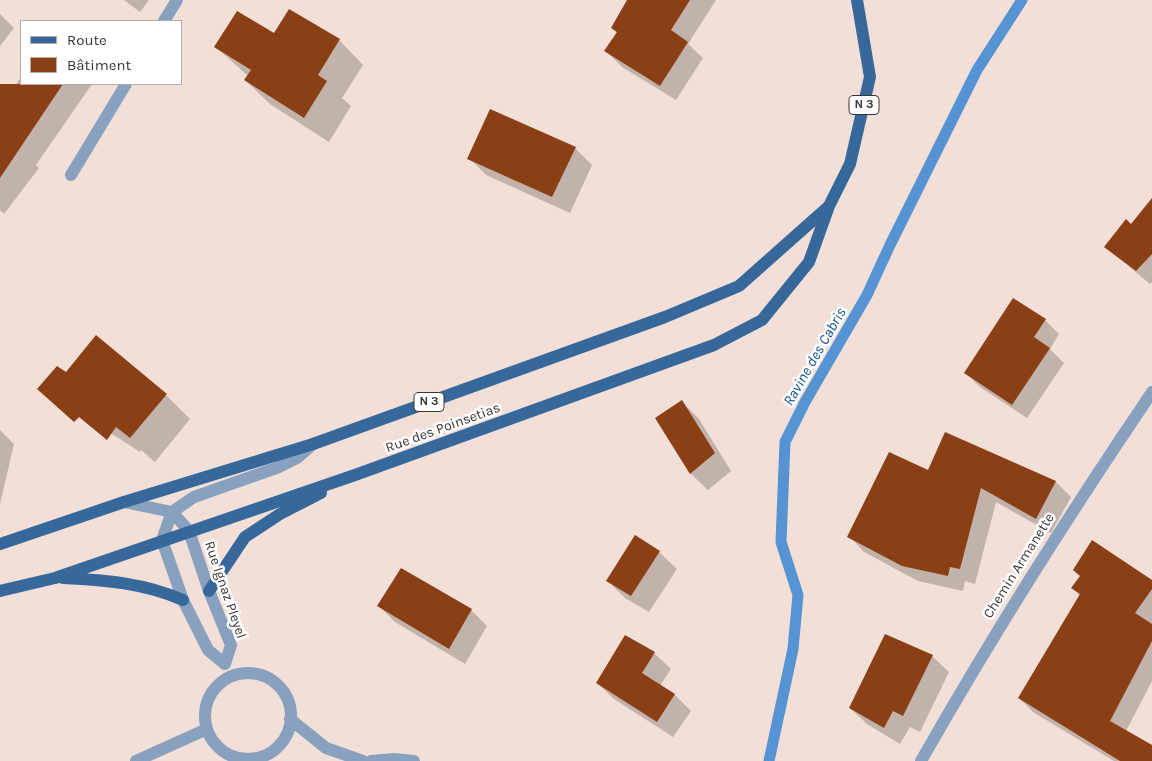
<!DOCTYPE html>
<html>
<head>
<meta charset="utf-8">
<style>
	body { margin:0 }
	#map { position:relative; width:1152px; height:761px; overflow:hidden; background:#f2dfd7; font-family:Karla,sans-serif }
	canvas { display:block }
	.legend { position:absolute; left:20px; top:20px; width:162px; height:65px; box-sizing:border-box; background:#fff; border:1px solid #b1aeac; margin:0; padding:6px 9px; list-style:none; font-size:15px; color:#3b3430 }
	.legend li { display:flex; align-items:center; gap:10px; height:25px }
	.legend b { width:25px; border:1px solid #b1aeac }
</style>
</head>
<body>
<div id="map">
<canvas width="1152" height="761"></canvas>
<ul class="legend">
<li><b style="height:6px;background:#36689b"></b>Route</li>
<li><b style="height:14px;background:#8a3f14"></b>Bâtiment</li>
</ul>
</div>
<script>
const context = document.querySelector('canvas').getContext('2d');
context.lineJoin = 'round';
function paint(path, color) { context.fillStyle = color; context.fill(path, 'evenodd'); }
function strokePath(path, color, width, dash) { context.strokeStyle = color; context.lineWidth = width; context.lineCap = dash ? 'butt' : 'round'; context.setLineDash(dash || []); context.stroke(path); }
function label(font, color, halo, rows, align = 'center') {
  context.font = font + ' Karla,sans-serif'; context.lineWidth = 5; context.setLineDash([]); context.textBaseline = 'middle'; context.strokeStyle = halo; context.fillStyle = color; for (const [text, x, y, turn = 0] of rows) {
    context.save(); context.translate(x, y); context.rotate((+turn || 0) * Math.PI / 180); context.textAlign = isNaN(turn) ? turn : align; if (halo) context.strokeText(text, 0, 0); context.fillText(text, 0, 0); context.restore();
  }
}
const shadow = new Path2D(`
	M124 0H149L140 12Z
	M629 0H716L688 44 703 58 676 100 622 67 606 51 617 33 612 28Z
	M0 14 14 28 0 46Z
	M274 35 339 40 363 65 342 98 351 106 329 142 270 104 245 80 248 76 216 47Z
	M21 77V84H92L36 165 39 168 4 214 0 210V108Z
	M575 148 592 165 570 213 486 175 469 158Z
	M1152 216V282L1150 284 1106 247 1131 225Z
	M1045 320 1059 334 1050 349 1064 363 1027 418 980 387 966 373Z
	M166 395 190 419 155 462 141 450 140 452 78 412Z
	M682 402 699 419 731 471 708 490 690 473Z
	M0 430 14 444 0 504Z
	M945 433 1056 482 1071 497 1051 533 996 502 975 584 965 581 963 591 918 581 864 552 849 536 929 471Z
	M636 537 659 552 677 569 649 612 625 598 608 581Z
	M1081 577 1152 581V681L1126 731 1152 747V761H1114L1033 712 1019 698 1080 596 1073 588Z
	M379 606 471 610 487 626 465 664 395 622Z
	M654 653 671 669 660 686 675 695 691 711 673 737 614 699 597 683Z
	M932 656 949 672 920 732 910 727 900 744 867 724 850 708Z`);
const stream = new Path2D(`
	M769 761 793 649 798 595 781 542 785 442 805 402 867 295 890 245 977 70 1022 0`);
const building = new Path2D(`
	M627 0H690L671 30 688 42 660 86 604 51 617 32 611 28Z
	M289 9 340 39 318 75 327 81 304 118 244 80 251 70 214 47 237 11 274 33Z
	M0 84H63L0 178Z
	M490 109 576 147 552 197 467 159Z
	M1152 198V254L1136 271 1104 247 1126 219 1131 224Z
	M1013 298 1046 319 1034 337 1050 348 1012 405 964 373Z
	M96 335 167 394 130 438 116 427 107 440 79 417 74 422 37 389 57 366 66 372Z
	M682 400 715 453 690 474 655 418Z
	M945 432 1056 481 1036 519 981 488 960 569 950 567 948 576 902 566 847 537 889 452 928 470Z
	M635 535 660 551 631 596 606 581Z
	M1092 540 1152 580V589L1135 613 1152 624V641L1110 721 1152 745V761H1120L1018 698 1080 594 1071 588 1080 576 1073 570Z
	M401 568 472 609 449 649 377 606Z
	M885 634 933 655 903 716 893 711 884 728 849 708Z
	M625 635 655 652 642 673 675 694 657 722 596 683Z`);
const minor = new Path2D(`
	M164 21 177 0
	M71 175 126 84
	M124 502 172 512 189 531 209 591 231 645 225 664
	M225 664 208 650 183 600 162 540 172 512 194 497 279 467 297 458 313 444
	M205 716a43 43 0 1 1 86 0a43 43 0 1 1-86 0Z
	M290 719 326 748 363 761
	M136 761 207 729
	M371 761 394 759 414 761
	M921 761C993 634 1070 513 1152 392`);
const major = new Path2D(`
	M0 544 124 502 313 444 665 317 739 286 828 207
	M63 578C105 580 144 583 183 600
	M0 591 55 578 355 475 714 345 762 320 809 262 829 206 850 164 870 77 857 0
	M209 591 245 537 280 514 321 493`);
const shields = [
	[864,105,30],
	[429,402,30]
];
const shieldNames = [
	["N 3",864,105],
	["N 3",429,402]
];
const streetNames = [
	["Rue des Poinsetias",443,428,-20],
	["Chemin Armanette",1019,566,-58],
	["Rue Ignaz Pleyel",225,590,71]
];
const waterNames = [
	["Ravine des Cabris",815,357,-60]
];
paint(shadow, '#0003');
strokePath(stream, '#5693d2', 11);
paint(building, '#8a3f14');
strokePath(minor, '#87a1be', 12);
strokePath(major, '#36689b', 12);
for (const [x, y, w] of shields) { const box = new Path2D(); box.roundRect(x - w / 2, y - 9.5, w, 19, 4); context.fillStyle = '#fff'; context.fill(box); strokePath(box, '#3b3430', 1); }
label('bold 12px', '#3b3430', null, shieldNames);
label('14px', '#3b3430', '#fff', streetNames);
label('italic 15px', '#11548f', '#fff', waterNames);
</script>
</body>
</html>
